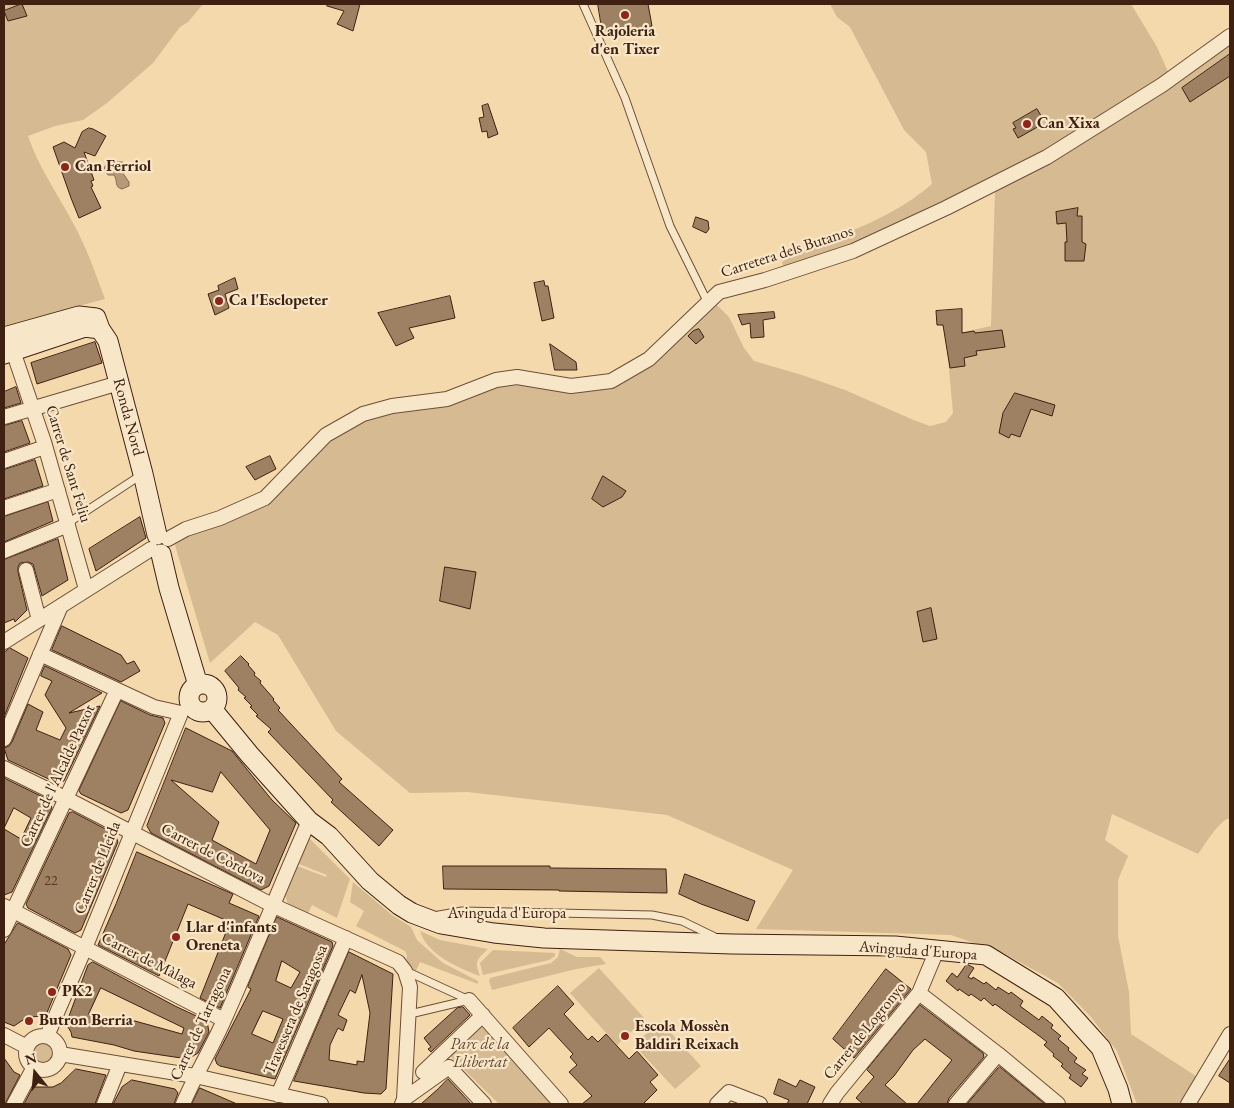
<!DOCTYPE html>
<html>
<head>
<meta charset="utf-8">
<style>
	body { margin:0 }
	#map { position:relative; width:1234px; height:1108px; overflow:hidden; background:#f4d9ac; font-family:"EB Garamond",serif }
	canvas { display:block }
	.frame { position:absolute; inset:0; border:5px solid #3f2112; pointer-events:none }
	.north { position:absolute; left:10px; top:1048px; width:50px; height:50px; -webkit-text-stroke:4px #f8e6c9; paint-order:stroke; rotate:343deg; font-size:14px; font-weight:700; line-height:20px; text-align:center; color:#3f2112 }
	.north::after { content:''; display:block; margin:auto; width:18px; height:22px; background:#3f2112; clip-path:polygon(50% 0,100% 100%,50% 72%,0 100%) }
</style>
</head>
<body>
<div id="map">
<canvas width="1234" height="1108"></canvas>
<div class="frame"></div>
<div class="north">N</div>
</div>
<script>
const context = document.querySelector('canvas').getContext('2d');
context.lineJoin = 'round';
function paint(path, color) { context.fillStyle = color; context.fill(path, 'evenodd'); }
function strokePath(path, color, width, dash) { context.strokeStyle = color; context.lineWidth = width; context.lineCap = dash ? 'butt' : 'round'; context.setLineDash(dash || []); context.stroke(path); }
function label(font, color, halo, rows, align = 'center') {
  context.font = font + ' "EB Garamond",serif'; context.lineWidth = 4.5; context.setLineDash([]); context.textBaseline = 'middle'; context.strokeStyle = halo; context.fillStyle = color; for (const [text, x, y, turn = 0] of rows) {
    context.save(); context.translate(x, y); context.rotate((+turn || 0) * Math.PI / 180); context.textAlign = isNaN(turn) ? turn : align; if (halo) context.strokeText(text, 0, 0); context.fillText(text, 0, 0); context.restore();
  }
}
const green = new Path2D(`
	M4 4H203L188 22 180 27 153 63 107 103 83 120 55 126 28 136C38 166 57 193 72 221 86 246 95 272 105 299L4 326Z
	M830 4H1131L1157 47 1169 74 1059 141 1009 170 856 245 784 270 782 262C802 248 826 242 849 232 878 220 908 205 932 184L926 152 904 130 850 27 837 17Z
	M1230 45V818C1219 820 1205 845 1198 854L1112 814 1105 840 1128 856 1118 880V936L1129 992 1131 1034 1199 1078 1181 1104H1137L1117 1051 1091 1017 1058 983 1003 953 951 935 756 929 793 870 667 815 468 792 410 793 336 731 278 635 255 622 210 663 175 545 181 538 236 516 323 444 372 417 438 406 497 386 519 383 571 391 598 390 618 383 641 371 664 355 714 302 729 317 744 348 754 361 802 375 845 390 916 421 930 426 946 422 953 413 946 336 991 326 995 190 1184 77Z
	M309 838 350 879 337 918 312 905 308 914 288 904 285 896 297 866 326 877 327 875 299 864Z
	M353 882 392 915 411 927 417 940 443 963 478 981V984L420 962 415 973 406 964 407 955 405 951 356 926 364 911 350 902Z
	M420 931 440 940 488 949C477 959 474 961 480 976 459 968 427 955 420 931Z
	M560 949 577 957H600L606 964 576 969 492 990 489 981 490 978 551 963 558 957Z
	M493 950 555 953V956L549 960 483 975 480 963Z
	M599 968 645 1019 617 1045 570 993Z
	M660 1021 701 1066 675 1089 634 1045Z
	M480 1022 554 1104H499L447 1053Z
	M33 1053a11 11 0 1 1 22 0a11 11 0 1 1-22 0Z`);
const water = new Path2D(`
	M113 160 116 162H123L125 165 122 172 129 182V186L122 189C114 187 118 181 114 175H108L104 170 105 166Z`);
const building = new Path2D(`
	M22 4 27 16 8 21 4 11Z
	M328 4H360L353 31 337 24 344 11 327 6Z
	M598 4H648L652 26 603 34Z
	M1230 54V76L1190 102 1182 88Z
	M488 104 498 134 488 138 487 131 482 132 479 118 484 117 482 106Z
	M1037 109 1043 119 1039 122 1041 125 1018 138 1013 129 1016 128 1013 123Z
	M89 128 93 129 106 136 95 156 84 152 94 180 91 181 93 186 91 187 101 208 79 218 71 198 53 147 64 142 75 148 82 132Z
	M1078 208 1077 216H1082V242L1086 244 1084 261H1065V242H1067L1066 223 1057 224 1056 212Z
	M696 217 708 221 709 229 706 233 693 227Z
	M235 278 238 289 225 294 229 308 215 315 208 294 219 290 218 286Z
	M544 281 545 286H548L554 318 542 321 534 283Z
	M450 296 455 318 409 328 414 338 396 346 378 313Z
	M962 309V333L974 331 975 333 1002 330 1005 347 976 351 977 355 964 358 965 366 950 368 943 325H937L936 311Z
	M774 312 775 318 763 320 764 337 751 338 750 323 742 325 738 315Z
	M699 329 704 337 696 344 688 336 693 331Z
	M95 342 102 363 37 384 31 363Z
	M550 344 576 362 577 370H555Z
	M16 387 21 403 4 408V392Z
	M1015 393 1055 405 1052 416 1031 409 1020 437 1011 434 1009 438 999 433 1003 413Z
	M22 421 30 443 4 452V426Z
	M270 456 276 469 255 480 246 467Z
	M35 460 43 486 4 499V470Z
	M603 476 626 491 622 497 603 507 592 499Z
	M48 502 53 521 4 542V517Z
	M140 517 146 538 96 571 89 549Z
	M58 539 68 580 42 596 33 564 28 562 20 563 18 567V572L27 610 15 622 14 619 4 623V560Z
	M445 567 476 572 470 609 440 601Z
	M931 608 937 639 923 642 917 612Z
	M62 626 121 655 127 664 134 661 140 671 121 682 52 650Z
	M10 648 28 658 4 717V653Z
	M241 656 249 664 248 665 255 673 254 675 261 681 260 683 274 699 273 700 280 708 278 710 342 779 339 782 393 830 379 846 331 802 333 800 268 732 271 729 256 716 258 715 250 707 252 706 244 698 246 697 238 690 239 688 225 671Z
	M45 666 102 693 69 713 100 706 64 781 57 783 8 760 4 748 9 746 12 742 28 704 43 712 36 730 60 740 66 728 45 695 52 681 41 676Z
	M121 701 150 715 163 718 165 723 128 810 121 813 81 794 79 791Z
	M186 728 232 751 272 800 296 823 269 886 261 890 151 833 147 826ZM221 772 270 830 256 864 212 840 219 822 171 780 212 792Z
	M4 778 49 800 52 808 12 892 4 895ZM14 808 31 818 21 839 4 829Z
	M73 812 115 834 118 842 81 930 75 933 28 908 26 904 69 813Z
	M137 852 233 894 229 903 259 916 220 1008 200 998 230 922 188 904 159 976 98 945 116 904Z
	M443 866H550V868L666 869 667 893 559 891V890L444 889Z
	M685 874 755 901 748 921 701 904 679 894Z
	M277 917 332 942 333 946 275 1079 220 1066 217 1064 215 1059 251 989 248 987ZM282 961 300 972 291 988 276 981ZM263 1011 283 1019 273 1043 252 1034Z
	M18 923 68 949 71 955 46 1015 26 1018 14 1026 4 1022V945Z
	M349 952 393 974 386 1089 381 1094 364 1093 294 1081ZM362 975 370 1013 364 1062 357 1061V1065L329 1060 330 1045 338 1028 343 1031 347 1020 338 1015 350 990 355 993Z
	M93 962 175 1006 207 1021 209 1032 198 1053 188 1059 134 1051 114 1045 72 1037 71 1032 66 1024 88 965ZM101 988 184 1028 182 1034 124 1018 122 1022 89 1014Z
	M967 964 974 968 968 977 972 979 973 977 984 984 986 982 996 990 998 987 1009 994 1011 992 1023 1001 1020 1006 1039 1020 1042 1016 1053 1025 1051 1028 1061 1036 1058 1039 1069 1048 1068 1050 1077 1058 1074 1062 1086 1070 1082 1074 1088 1078 1081 1087 1069 1078 1071 1075 1061 1066 1063 1064 1053 1056 1054 1054 1044 1045 1047 1042 1038 1035 995 1004 993 1006 984 998 981 1001 971 994 969 996 959 989 958 991 946 981 952 973 957 977Z
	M886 969 911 989 854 1058 833 1039Z
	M558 986 574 1004 564 1014 588 1040 592 1036 598 1042 606 1034 629 1059 637 1051 658 1075 650 1082 657 1090 643 1104H582L592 1096 569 1072 577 1065 570 1057 573 1054 549 1028 529 1047 513 1028Z
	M920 1005 983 1053 984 1057 949 1098 947 1104H917L952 1060 925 1039 913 1050 894 1076 885 1085 907 1104H863L856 1098 874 1077 867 1070Z
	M463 1007 470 1015 431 1052 428 1049 431 1047 424 1038 457 1008Z
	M4 1058 14 1072 20 1075 5 1104H4Z
	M1230 1059V1083L1219 1076Z
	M1000 1067 1045 1104H967L998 1068Z
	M76 1069 106 1075 95 1104H24L33 1087H53L61 1083Z
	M448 1079 471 1104H421L438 1089Z
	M779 1079 796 1087 800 1080 815 1087 807 1104H787L789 1100 774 1094Z
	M132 1080 175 1089 178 1093 174 1104H113L122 1087Z
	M200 1088 237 1104H192Z`);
const lane = new Path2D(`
	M583 4 625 98 670 226 708 303
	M68 523 141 475
	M433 916 462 911 652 915 682 921 715 937
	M406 971 469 1000 410 1014`);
const street = new Path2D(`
	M13 351 44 442 86 589
	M4 417 119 383
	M4 461 45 447
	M4 508 58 490
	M168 539 186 529 220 518 265 498 326 435 363 414 392 406 447 399 496 380 517 377 571 386 611 381 649 359 719 292 765 280 853 251 946 208 1047 157 1162 85 1230 36
	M4 551 68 525
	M26 570 39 620
	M4 642 151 549
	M40 654 154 707 181 713
	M4 739 60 608
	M4 768 67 799 272 905 398 962 405 971 410 987 404 1099 402 1104
	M4 906 224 1020
	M4 930 117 690
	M919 993 998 1054 1058 1104
	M469 1000 561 1104
	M4 1035 27 1047
	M47 1036 85 948 181 713
	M26 1053a17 17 0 1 1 34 0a17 17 0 1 1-34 0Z
	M60 1054 195 1076 321 1104
	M423 1072 483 1015
	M278 1095 346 938
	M404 1099 449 1067 484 1104
	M14 1104 34 1067
	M104 1104 120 1064
	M183 1104C195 1075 212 1048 225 1018 254 953 280 886 309 821
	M717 1104 729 1092 760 1104
	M830 1104 837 1093 919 993 937 950
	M956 1104 998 1054
	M1188 1104 1230 1034`);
const secondary = new Path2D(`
	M4 337 79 316 96 318 100 329 108 341 143 474 157 535
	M4 354 85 327 100 329
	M161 554 169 588 198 685
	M189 698a14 14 0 1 1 28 0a14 14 0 1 1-28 0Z
	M212 709 249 754 309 821 329 836 370 881 399 905 412 913 441 924 494 933 544 938 732 944 895 946 986 955 1056 998 1101 1048 1118 1089 1122 1104`);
const markers = [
	[625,15,5,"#8f2418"],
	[1027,124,5,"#8f2418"],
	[65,167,5,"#8f2418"],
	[219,301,5,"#8f2418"],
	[176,937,5,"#8f2418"],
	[52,992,5,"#8f2418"],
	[29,1021,5,"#8f2418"],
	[625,1036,5,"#8f2418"]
];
const numberNames = [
	["22",51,881]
];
const poiNames = [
	["Rajoleria",625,32,"center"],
	["d'en Tixer",625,50,"center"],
	["Can Xixa",1037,124],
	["Can Ferriol",75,167],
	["Ca l'Esclopeter",229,301],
	["Llar d'infants",186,928],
	["Oreneta",186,946],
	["PK2",62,992],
	["Butron Berria",39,1021],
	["Escola Mossèn",635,1027],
	["Baldiri Reixach",635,1045]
];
const streetNames = [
	["Carretera dels Butanos",787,252,-18],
	["Ronda Nord",128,417,75],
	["Carrer de Sant Feliu",68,464,73],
	["Carrer de l'Alcalde Patxot",58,776,-65],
	["Carrer de Còrdova",213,854,27],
	["Carrer de Lleida",98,868,-68],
	["Avinguda d'Europa",507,914],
	["Avinguda d'Europa",918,951,4],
	["Carrer de Màlaga",149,961,27],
	["Travessera de Saragossa",296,1010,-67],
	["Carrer de Tarragona",201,1024,-65],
	["Carrer de Logronyo",865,1031,-51]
];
const parkNames = [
	["Parc de la",480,1045],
	["Llibertat",480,1063]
];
paint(green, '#d5ba92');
paint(water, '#b69a78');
strokePath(water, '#866a4f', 1);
paint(building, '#9d8162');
strokePath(building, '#3f2112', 1);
strokePath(lane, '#6c4f38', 9);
strokePath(street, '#6c4f38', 16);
strokePath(secondary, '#3f2112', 21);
strokePath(lane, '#f8e6c9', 7);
strokePath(street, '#f8e6c9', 14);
strokePath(secondary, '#f8e6c9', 19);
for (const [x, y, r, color] of markers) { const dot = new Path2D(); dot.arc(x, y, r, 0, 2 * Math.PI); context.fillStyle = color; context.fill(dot); strokePath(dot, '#f8e6c9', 2); }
label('14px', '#563926', null, numberNames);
label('bold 16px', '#3f2112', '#f8e6c9', poiNames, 'left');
label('16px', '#3f2112', '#f8e6c9', streetNames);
label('italic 16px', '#644732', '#f8e6c9', parkNames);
</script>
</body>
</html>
